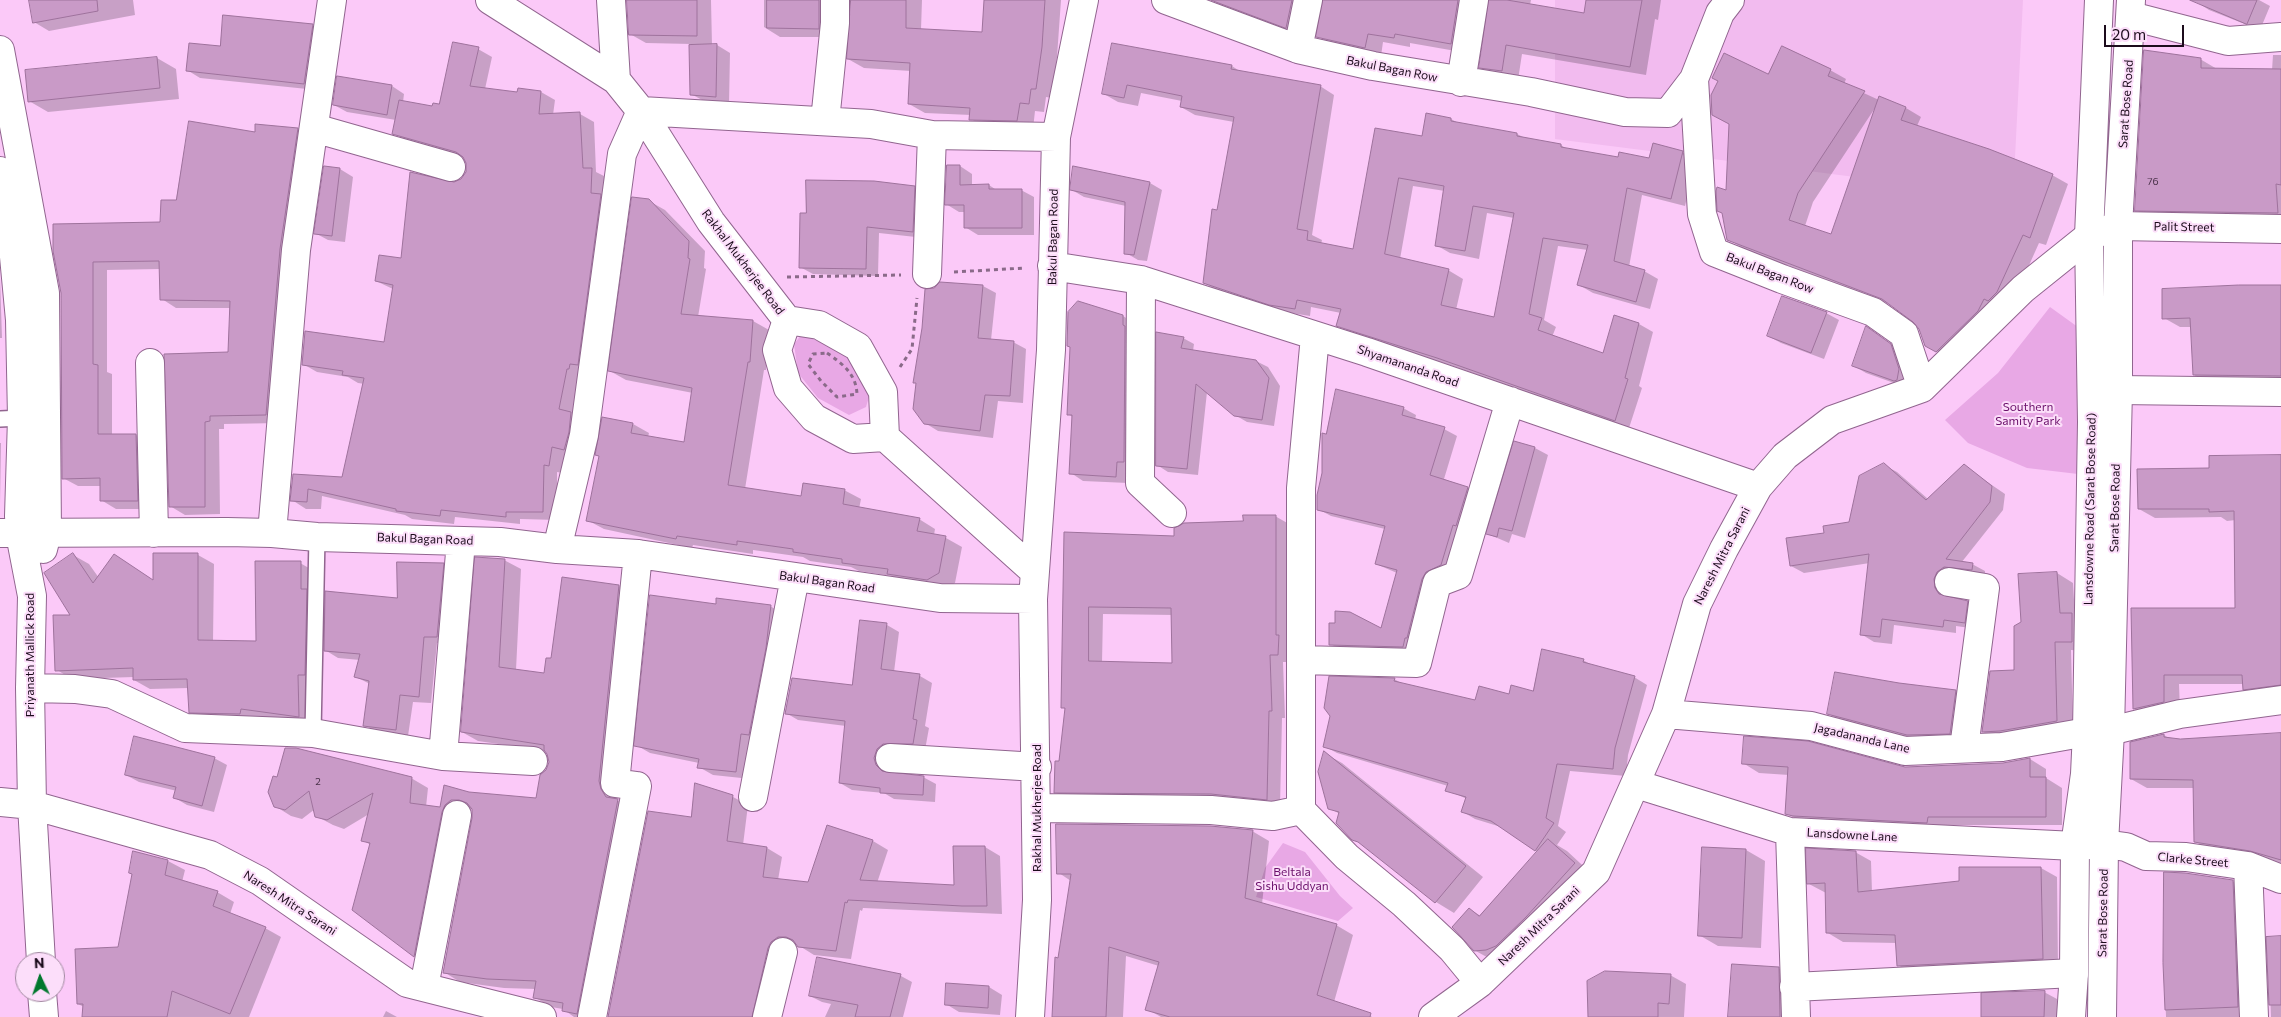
<!DOCTYPE html>
<html>
<head>
<meta charset="utf-8">
<style>
	body { margin:0 }
	#map { position:relative; width:2281px; height:1017px; overflow:hidden; background:#fbc9f8; font-family:Commissioner,sans-serif }
	canvas { display:block }
	.north { position:absolute; left:15px; top:952px; width:50px; height:50px; box-sizing:border-box; background:#fcdefa; border:1px solid #a28aa1; border-radius:50%; rotate:357deg; font-size:14px; font-weight:700; line-height:20px; text-align:center; color:#1c0c1c }
	.north::after { content:''; display:block; margin:auto; width:18px; height:22px; background:#02782e; clip-path:polygon(50% 0,100% 100%,50% 72%,0 100%) }
	.scale { position:absolute; left:2104px; top:25px; width:80px; height:22px; box-sizing:border-box; border:2px solid #1c0c1c; border-top:0; padding-left:6px; font-size:15px; line-height:18px; white-space:nowrap; color:#1c0c1c; -webkit-text-stroke:4px #fcdefa; paint-order:stroke }
</style>
</head>
<body>
<div id="map">
<canvas width="2281" height="1017"></canvas>
<div class="north">N</div>
<div class="scale">20 m</div>
</div>
<script>
const context = document.querySelector('canvas').getContext('2d');
context.lineJoin = 'round';
function paint(path, color) { context.fillStyle = color; context.fill(path, 'evenodd'); }
function strokePath(path, color, width, dash) { context.strokeStyle = color; context.lineWidth = width; context.lineCap = dash ? 'butt' : 'round'; context.setLineDash(dash || []); context.stroke(path); }
function label(font, color, halo, rows, align = 'center') {
  context.font = font + ' Commissioner,sans-serif'; context.lineWidth = 4; context.setLineDash([]); context.textBaseline = 'middle'; context.strokeStyle = halo; context.fillStyle = color; for (const [text, x, y, turn = 0] of rows) {
    context.save(); context.translate(x, y); context.rotate((+turn || 0) * Math.PI / 180); context.textAlign = isNaN(turn) ? turn : align; if (halo) context.strokeText(text, 0, 0); context.fillText(text, 0, 0); context.restore();
  }
}
const built = new Path2D(`
	M1555 0H2023L2013 197 1555 139Z`);
const green = new Path2D(`
	M2050 307 2082 330 2078 474 2027 468 1968 443 1945 420 1998 373Z
	M802 334 846 354 871 390 866 407 849 415 818 398 798 373 794 344Z
	M1283 843 1305 852 1340 896 1353 908 1338 921 1256 897 1265 868Z`);
const shadow = new Path2D(`
	M30 0H133L135 15 49 31 34 22Z
	M628 0H711L712 45H717L730 53 729 104 704 101 691 94V44L646 43 630 34Z
	M764 0H838L834 37H780L764 27Z
	M852 0H922L921 30 983 34 985 0H1061L1057 57 1052 98 1046 97 1044 112 1035 111 1033 129 986 128 971 119V115L925 113 909 104 911 71 864 68 848 59Z
	M1212 0H1311L1302 36 1223 7Z
	M1323 0H1477L1467 53 1410 43V47L1383 42 1381 56 1334 46 1318 36Z
	M1491 0H1531L1530 5 1585 15 1587 0H1661L1658 20 1655 19 1646 75 1522 54 1518 80 1496 76 1480 67Z
	M2198 0H2259L2270 6 2260 30 2209 10 2197 2Z
	M312 26 325 33 317 90 200 78 187 70 221 48Z
	M1113 44 1232 66 1241 72 1320 86 1334 95 1312 235 1322 240 1321 244 1354 251 1423 137 1451 119 1460 124 1517 134 1525 138 1561 145 1568 150 1619 158 1650 159 1682 152 1696 160 1685 206 1642 195 1629 267 1644 271 1658 279 1650 309 1593 293 1579 285 1588 250 1558 246 1544 320 1556 327 1552 337 1603 355 1639 324 1653 332 1639 386 1642 388 1629 428 1453 366 1352 333 1338 325 1341 313 1311 307 1310 316 1285 312 1219 291 1204 283 1234 122 1195 115 1181 107 1182 101 1141 93 1138 106 1118 102 1104 94ZM1413 186 1445 191 1436 245 1450 253 1479 259 1487 213 1514 218 1495 319 1456 310 1463 279 1448 270 1400 259Z
	M478 49 492 57 485 89 518 93 519 90 541 92 555 100 553 115 580 114 594 122 596 172 606 177 585 421 563 473 557 472V520L520 519V524L455 517 454 524 412 519 405 515 322 496 321 509H306L292 500 294 475 343 479 365 384 358 383 348 377 317 372 303 364 385 343 393 289 376 281 402 260 454 184 462 179 467 172V162L465 158 408 142 394 133 396 120 347 112 334 105 392 86 404 94 403 102 433 108 440 106Z
	M2273 55H2281V222L2152 219 2136 210 2200 59 2217 69 2272 70Z
	M157 58 176 69 179 99 48 112 29 101Z
	M1830 70 1846 79 1844 84 1879 100V98L1906 108 1921 117 1917 126 2052 175 2068 184 2046 245 2039 243 2013 301 1952 360 1926 345 1920 328 1914 321 1892 305 1744 249 1728 239V192L1769 75ZM1875 108 1832 235 1805 226 1813 202Z
	M297 129 312 138 281 423 224 424V429H219L220 514 185 515 170 506 229 353 231 308H176L162 299 160 269 107 270V372L112 374V435H136L150 443 152 509H116L101 500V486H78L63 478 62 293 54 251 161 224 177 202 256 134Z
	M960 166 972 174V186L989 185 998 191 1021 190 1034 197V235H978L965 227V212H959L946 204Z
	M325 168 340 169 353 177 345 242 328 240 315 233Z
	M1150 183 1162 190 1147 261 1138 260 1126 253V206L1084 197 1072 190Z
	M914 187 927 195 925 238 879 233 878 276 813 274 800 267Z
	M649 201 665 210 705 251 704 268 706 269 698 317 753 321 769 330 766 370H764L745 489 802 497 844 490 861 499 859 509 919 519 935 529 934 535 946 538 962 547 955 583 944 589 904 583 892 576 859 571 851 567 810 561 803 557 753 550V554L693 545 692 548 604 529 587 520 633 424 649 433 648 437 685 444 693 393 626 380 610 371Z
	M0 278 2 338H0Z
	M941 283 983 286 996 293 991 340 1013 342 1026 349 1023 403 998 401 993 438 938 431 925 423 934 289Z
	M2281 286V385L2211 384 2194 375 2192 327H2180L2164 318Z
	M1826 313 1839 320 1824 359 1781 343 1768 336Z
	M1123 316 1136 324 1128 483 1083 481 1071 473 1074 418 1068 414Z
	M1867 328 1903 352 1908 388 1866 373 1854 366Z
	M1158 333 1183 338 1194 344 1193 351 1256 361 1268 367 1280 386 1274 426 1247 422 1235 415 1207 392 1198 475 1168 472 1157 465Z
	M1403 408 1416 415 1415 420 1444 429 1457 436 1444 479 1468 488 1480 495 1469 532 1415 654 1343 652 1331 644 1382 630 1397 573 1376 564 1385 529 1331 516 1318 509 1327 435Z
	M0 443H1L0 504Z
	M1515 443 1535 448 1548 455 1525 538 1512 534 1509 543 1488 534Z
	M2281 456V695L2260 698 2244 689V684H2179L2180 711 2150 718 2134 709 2133 609H2236V520L2227 521 2221 517 2155 518 2139 509 2210 469Z
	M1884 465 1897 472 1928 499 1964 466 2005 494 2003 510 1961 563 1972 564 1985 571V576L1946 587 1947 596 1967 602 1980 609 1977 629 1956 626V633L1894 625 1892 644 1874 642 1861 634 1870 563 1804 573 1791 566 1826 534 1850 523Z
	M1275 516 1289 524 1292 662H1283L1285 718H1282L1280 807 1069 800 1055 792 1066 710 1063 707 1065 534 1175 538ZM1103 614 1173 615V665L1102 663Z
	M73 555 89 564 99 578 154 581 198 555 214 564 213 642H257L300 563 316 572 314 725 206 721 190 712 189 688 150 689 134 680V677L72 679 57 670 72 616Z
	M504 560 521 569 516 670 545 675 552 660 619 586 635 596 616 791 617 800 634 810 594 1017H574L563 1009 551 1007 534 997 536 989 504 988 460 982 444 972 474 818 473 809H468L430 965 414 956 354 909 371 845 362 840 369 814 344 829 333 825 316 816 315 809 302 819 291 816 275 806 269 792 411 778 428 788 426 807 442 808 445 787 469 793 538 799 550 762 546 751 478 741 462 732Z
	M443 564 456 571 450 644 437 643 431 703 413 702 408 736 377 732 364 725 370 684 356 677 360 660 338 658 325 650 398 599Z
	M2057 573 2073 583 2075 616 2088 651 2071 650 2073 730 1999 741 1983 732 2015 671 2023 622Z
	M717 606H770L785 615 751 779 713 775 699 767V763L650 753 636 745Z
	M862 621 887 625 899 632 894 672 920 676 932 683 925 726 929 728 925 750 886 764 888 773 923 777 936 784 935 802 894 799 884 793 852 790 840 783 846 726 798 720 786 713 853 686Z
	M1583 660 1595 667 1634 677 1647 685 1628 755 1626 776 1570 771 1558 826 1566 832 1557 845 1567 851 1593 875 1494 961 1474 950 1469 909 1481 916 1538 852 1501 827 1475 819 1463 812 1467 799 1447 790 1448 786 1337 753 1324 746 1394 679 1403 684 1476 702 1533 693Z
	M1899 684 1956 691 1968 698 1963 740 1920 742 1841 721 1829 714Z
	M2164 735 2170 739 2180 740 2281 735V864L2268 859 2212 851 2196 842 2194 788H2147L2131 779V743Z
	M1324 753 1342 763 1483 877 1454 913 1436 902 1368 847 1340 814 1329 808Z
	M214 758 227 765 214 812 187 805 175 798 177 791 139 782 126 775Z
	M2030 759 2046 769V778L2062 788V825H1944V832L1803 823 1786 813 1789 775 1759 773 1743 763 1905 768 2003 764Z
	M696 785 733 797 748 805 743 845 767 848 782 857 778 880 809 884 828 827 873 841 888 850 877 883 955 887 985 847 1000 856 1002 914 863 908 862 911 860 910 851 959 814 955 798 945H794L768 1017H609L692 819Z
	M1252 831 1269 841 1262 904 1336 925 1353 935 1334 1002 1363 1011 1372 1017H1161L1147 1009 1159 966 1126 956 1123 1017H1053L1071 881 1059 873Z
	M1746 850 1765 861 1761 948 1718 946 1699 935Z
	M134 852 168 861 185 870 182 882 217 892 234 902 230 914 265 928 281 937 249 1017H84V1007L78 1004 119 949 133 874Z
	M1855 852 1871 861 1872 892 1961 882V868H2041L2057 877 2058 967 1914 975 1898 965 1897 943 1843 942 1828 933 1826 893 1809 884Z
	M2232 881 2247 889 2252 1017H2166L2164 963Z
	M2268 938H2281V1017H2271Z
	M818 959 901 976 912 982 903 1017H825L831 1004 822 1002 810 996Z
	M1778 968 1794 977 1795 1017H1729Z
	M1670 975 1686 984 1684 1017H1590Z
	M989 987 1002 995 1000 1015 959 1012 946 1004Z
	M2044 992 2057 999V1017H1982Z
	M386 1011 397 1017H383Z`);
const building = new Path2D(`
	M29 0H97L98 11 33 23Z
	M627 0H697V36L629 35Z
	M767 0H819V29L767 28Z
	M851 0H906V28L982 32 984 0H1045L1042 47 1036 89H1031L1029 104 1020 103 1017 121 969 120 970 108 908 104 910 63 847 59Z
	M1211 0H1292L1286 28Z
	M1323 0H1458L1451 44 1395 34 1394 38 1368 34 1365 48 1316 37Z
	M1489 0H1507L1584 13 1586 0H1642L1630 67 1506 45 1502 71 1479 68Z
	M2190 0H2257L2247 24Z
	M223 15 313 24 304 84 186 71 189 43 220 46Z
	M453 42 479 47 470 86 517 92 518 88 541 91 539 114 580 112 583 168H592L591 193 601 194 578 365 570 364 569 369H567L559 409 571 412 569 432 564 450 552 447 549 466 544 465 543 512H506V517L441 510 440 516 396 511V509L308 489 307 502 290 501 293 474 342 477 364 378 342 375 343 371 302 365 305 331 384 342 393 285 375 281 379 255 401 258 410 172 454 182 461 179 466 172V163L463 157 456 152 392 134 399 100 432 106 433 103 439 104Z
	M1112 43 1232 65 1231 69 1321 85 1297 229 1308 231 1307 240 1353 249 1375 128 1422 136 1426 113 1451 118V121L1517 133V136L1561 144V147L1618 157 1619 152 1649 158 1653 143 1683 151 1671 199 1627 188 1614 261 1645 270 1636 302 1577 285 1588 245 1543 238 1529 314 1542 318 1538 330 1603 353 1614 315 1639 323 1625 378 1628 379 1615 421 1437 358 1336 326 1341 309 1297 300 1295 309 1269 305 1203 283 1212 209 1217 210 1234 117 1180 107 1182 96 1127 85 1124 98 1102 94ZM1399 178 1444 186 1435 246 1465 251 1473 206 1514 213 1494 317 1441 305 1449 269 1385 254Z
	M717 44 716 97 690 95 689 45Z
	M1782 46 1831 69 1828 76 1865 91 1798 193 1789 220 1831 234 1879 96 1906 107 1901 120 1989 149 2053 174 2030 238 2023 235 1997 292 1988 301 1984 299 1978 311 1936 352 1925 346 1919 329 1913 322 1882 299 1727 240 1722 213 1717 211 1716 191 1717 187 1726 190 1729 124 1712 115 1711 95 1718 81 1712 78 1724 53 1768 74Z
	M2144 50 2201 58V68L2281 69V185L2276 184 2278 213 2135 211Z
	M157 57 160 88 28 102 25 70Z
	M337 76 392 85 387 115 333 105Z
	M189 121 255 132V124L298 128 280 249 266 415 210 416V421L205 422V507H169L164 354 228 352 230 301 160 300 159 261 93 262V364L98 365V434H136L138 501H100V478L62 479 61 293 53 251V224L160 222 161 200H176Z
	M947 165H960V185L989 184V189H1022V228H964V205H945Z
	M324 166 340 168 332 236 314 234Z
	M1073 166 1150 182 1134 255 1124 254 1125 202 1070 190Z
	M806 180 874 181 915 186 913 232 867 227 866 269 799 268 800 213H806Z
	M632 197 649 199 689 241 688 258 690 259 681 314 753 320 750 362H748L728 485 801 496 803 483 845 489 843 504 920 518 917 531 946 536 939 573 927 580 887 574 888 569 842 563V559L793 552V549L737 541V545L677 536 676 539 586 521 599 456 595 455 602 417 633 423 631 433 684 442 692 388 608 371Z
	M940 282 983 285 978 338 1014 341 1010 396 985 395 980 431 924 424 913 409 916 383H913L922 328 925 289 934 288Z
	M2239 285H2281V376L2193 375 2190 318 2162 319V289Z
	M1782 296 1827 312 1811 353 1767 336Z
	M1078 301 1123 315V325L1125 326 1124 462H1117L1116 477 1069 474 1072 415H1067L1070 347 1067 346 1068 312Z
	M1866 326 1891 344 1899 369 1897 380 1894 381 1852 366Z
	M1156 332 1184 337 1181 348 1256 360 1269 378 1262 420 1234 416 1196 384 1187 469 1156 466Z
	M1336 389 1404 407 1402 415 1445 427 1430 475 1468 487 1456 526 1453 525 1441 565 1426 572 1422 579 1407 638H1405L1403 647 1329 645V623H1335V611L1350 612 1381 628 1397 570 1375 564 1385 526 1317 510V495L1322 473V433L1326 434Z
	M1514 441 1535 447 1512 531 1499 528 1497 537 1486 534Z
	M2281 455V685L2243 690 2242 675H2164V702L2133 709 2131 608H2235L2234 511 2209 512V509H2138L2137 469 2209 468V456Z
	M1884 463 1926 500 1964 464 1992 486 1990 502 1946 559 1973 563 1972 570 1944 567 1937 572 1934 579 1935 588 1939 594 1968 601 1965 623 1944 620 1943 627 1882 619 1880 637 1860 635 1869 554 1790 566 1786 538 1824 533 1823 526 1849 522 1859 476Z
	M1243 515H1276V635H1279L1278 655H1270L1272 711H1269L1267 800 1211 794 1054 793 1055 761H1059L1065 708H1061L1064 532 1174 536V528L1184 523 1243 521ZM1089 607 1171 608 1172 663 1089 661Z
	M73 553 93 583 114 554 153 580V553H198V640L256 641 255 561H301V589H307L305 675H298L299 717 241 709 240 714 189 713 187 679 133 680V668L55 671 53 615H70L44 573Z
	M475 557 505 559 499 667 544 673 546 658H551L562 577 619 585 599 781 601 789 606 797 618 799 577 1014 562 1011 563 1003 533 998 536 981 487 979 443 973 472 818V809L467 803 459 800H451L445 805 442 812 414 957 352 910 370 843 361 841 373 793 327 820 315 817 309 791 285 810 274 807 268 792 273 776 277 777 285 748H296L412 777 410 803 440 807 444 785 469 792 536 798 540 775 546 770 549 762 547 754 544 750V745L461 732Z
	M397 562 444 563 437 637H424L419 697 400 695 396 730 363 726 369 681 354 677 360 654 324 651 325 591 397 598Z
	M2057 572 2060 613H2072V642H2055L2057 721 2000 731 1982 732 1990 671 2014 670V626L2021 622 2018 574Z
	M650 595 716 604V598L771 605 766 648 749 735 741 734 736 772 697 768 699 759 634 746Z
	M860 620 887 623 881 669 920 674 913 719 917 720 913 744H883L877 749 874 758 876 765 882 771 924 776 923 795 880 793V788L839 783 845 721 785 714 792 678 852 685Z
	M1542 649 1584 659 1583 662 1635 676 1615 748 1613 769 1557 764 1546 818 1554 823 1535 851 1491 821 1461 812 1466 797 1445 791 1448 783 1323 747 1330 716 1324 708 1329 676 1395 678 1394 681 1475 700 1479 686 1509 694 1511 685 1533 691Z
	M1835 672 1899 683 1956 690 1950 734 1907 735 1827 714Z
	M2281 733V860L2250 851 2194 842 2193 780 2130 779V742L2164 734V737L2180 739Z
	M134 736 215 757 202 806 173 798 176 787 125 775Z
	M1744 736 1808 741 1905 767 2003 763 2030 758V777H2046V817H1928L1927 823 1793 816 1785 814 1788 767 1742 764Z
	M1324 751 1466 866 1435 903 1358 842 1352 840 1336 823 1339 812 1328 809 1318 772Z
	M695 783 733 795 727 841 767 847 763 877 808 882 827 825 873 840 860 880 954 885 953 846H985L987 906H962L848 900 847 903 845 902 836 951 798 947 793 940 786 937H778L771 942 768 948 752 1017H608L648 811 691 817Z
	M1056 824 1210 826 1253 830 1245 898 1337 924 1317 995 1371 1013 1370 1017H1170L1145 1010 1159 962 1109 947 1106 1017H1052L1055 957 1058 958 1071 874H1057Z
	M1548 839 1575 863 1526 917 1496 946 1486 950 1474 951 1452 927 1469 908 1479 916Z
	M1702 847 1746 849 1742 938 1698 936Z
	M1806 848 1856 851 1858 892 1959 881V867H2041L2043 959 1897 966 1895 935 1826 933 1825 883 1807 884Z
	M133 851 168 860 165 875 218 891 213 906 266 927 230 1014 172 991 167 1017H82L83 1004H77L75 949 118 947 132 874 129 873Z
	M2164 872 2185 873 2233 880 2238 1007 2165 1010 2163 963Z
	M2281 936V1005H2269L2266 937Z
	M817 957 901 974 890 1017H855L858 1005 809 996Z
	M1732 964 1779 967 1780 1017H1728Z
	M1605 971 1671 974 1669 1004 1658 1003V1017H1588L1587 981Z
	M946 983 989 986 988 1008 945 1005Z
	M2045 991 2044 1017H1981V993Z`);
const path = new Path2D(`
	M954 272 1025 268
	M787 277 901 275
	M827 353C843 364 856 374 857 394L837 397 821 381 808 364 813 354Z
	M900 367 912 349 917 298`);
const service = new Path2D(`
	M0 419 22 418
	M313 733 317 537`);
const minor = new Path2D(`
	M490 0 616 80 641 111 711 222 787 320
	M611 0 616 80
	M1166 0 1298 49 1373 66 1531 92 1625 112 1668 113 1694 79 1720 13 1730 0
	M2131 16 2228 41 2281 37
	M1298 49 1308 0
	M0 50 45 293 47 533 43 549
	M1694 79 1702 214 1714 252 1782 279 1873 312 1904 334 1922 388
	M1461 82 1474 0
	M825 121 835 23V0
	M314 128 451 167
	M0 171 13 209V246L20 320 22 418 19 516 20 534 32 596 30 688 32 805 41 962
	M1052 266 1141 280 1367 352 1758 487
	M927 274 932 135
	M1141 280 1140 483 1172 513
	M787 320 777 350 788 388 814 418 853 439 885 437 1035 572
	M787 320 819 325 858 347 883 392 885 437
	M1315 336 1301 488V810L1347 857 1404 904 1452 949 1480 983
	M150 363 154 533
	M2118 390 2281 392
	M0 533 227 532 272 533 317 537 500 542 557 549 638 554 940 598 1033 599
	M272 533 296 250 332 0
	M557 549 584 435 622 154 641 111 871 124 932 135 1056 137
	M1949 582 1985 588 1964 748
	M1301 660 1417 663 1437 583 1458 575 1510 401
	M30 688 75 689 112 694 185 728 313 733 443 756 533 761
	M1666 714 1811 726 1905 751 2002 747 2087 732 2110 731 2180 714 2281 700
	M443 756 461 541
	M890 758 1037 767
	M1636 784 1790 832 2075 846 2104 844 2126 847 2146 856 2186 857 2248 866 2281 879
	M753 797 795 577
	M0 802 32 805 210 855 260 881 407 983 542 1017
	M1037 808 1211 810 1273 816 1301 810
	M1790 832 1796 1017
	M2248 866 2254 1017
	M424 987 457 815
	M1794 987 2074 973
	M42 992 44 1017
	M592 1017 637 786 615 783 638 554
	M767 1017 783 952
	M1030 1017 1037 900 1033 599 1051 350 1056 137 1084 0
	M1433 1017 1480 983 1596 872 1666 714 1697 604 1724 549 1758 487 1785 456 1832 420 1922 388 2023 289 2089 236 2118 226 2281 229`);
const secondary = new Path2D(`
	M2071 1017 2074 973 2075 846 2085 774 2087 732 2092 422 2089 236 2099 0
	M2102 1017 2104 844 2110 731 2118 390V226L2131 0`);
const numberNames = [
	["76",2153,182],
	["2",318,782]
];
const streetNames = [
	["Bakul Bagan Row",1392,69,11],
	["Sarat Bose Road",2126,104,-86],
	["Palit Street",2184,227,1],
	["Bakul Bagan Road",1053,237,-89],
	["Rakhal Mukherjee Road",743,262,53],
	["Bakul Bagan Row",1770,273,21],
	["Shyamananda Road",1408,366,19],
	["Sarat Bose Road",2115,508,-89],
	["Lansdowne Road (Sarat Bose Road)",2090,509,-89],
	["Bakul Bagan Road",425,539,2],
	["Naresh Mitra Sarani",1722,556,-63],
	["Bakul Bagan Road",827,582,8],
	["Priyanath Mallick Road",30,655,-90],
	["Jagadananda Lane",1862,738,13],
	["Rakhal Mukherjee Road",1037,808,-90],
	["Lansdowne Lane",1852,835,3],
	["Clarke Street",2193,860,5],
	["Naresh Mitra Sarani",290,903,33],
	["Sarat Bose Road",2103,913,-89],
	["Naresh Mitra Sarani",1539,926,-44]
];
const parkNames = [
	["Southern",2028,407],
	["Samity Park",2028,421],
	["Beltala",1292,872],
	["Sishu Uddyan",1292,886]
];
paint(built, '#f2bbef');
paint(green, '#e8a8e5');
paint(shadow, '#0003');
paint(building, '#c99ac7');
strokePath(building, '#9e729c', 1);
strokePath(service, '#91658f', 18);
strokePath(minor, '#91658f', 30);
strokePath(secondary, '#91658f', 30);
strokePath(path, '#8a6a89', 3, [4, 4]);
strokePath(service, '#fff', 15);
strokePath(minor, '#fff', 28);
strokePath(secondary, '#fff', 28);
label('10px', '#473047', null, numberNames);
label('12px', '#1c0c1c', '#fcdefa', streetNames);
label('12px', '#6a0f6a', '#fcdefa', parkNames);
</script>
</body>
</html>
